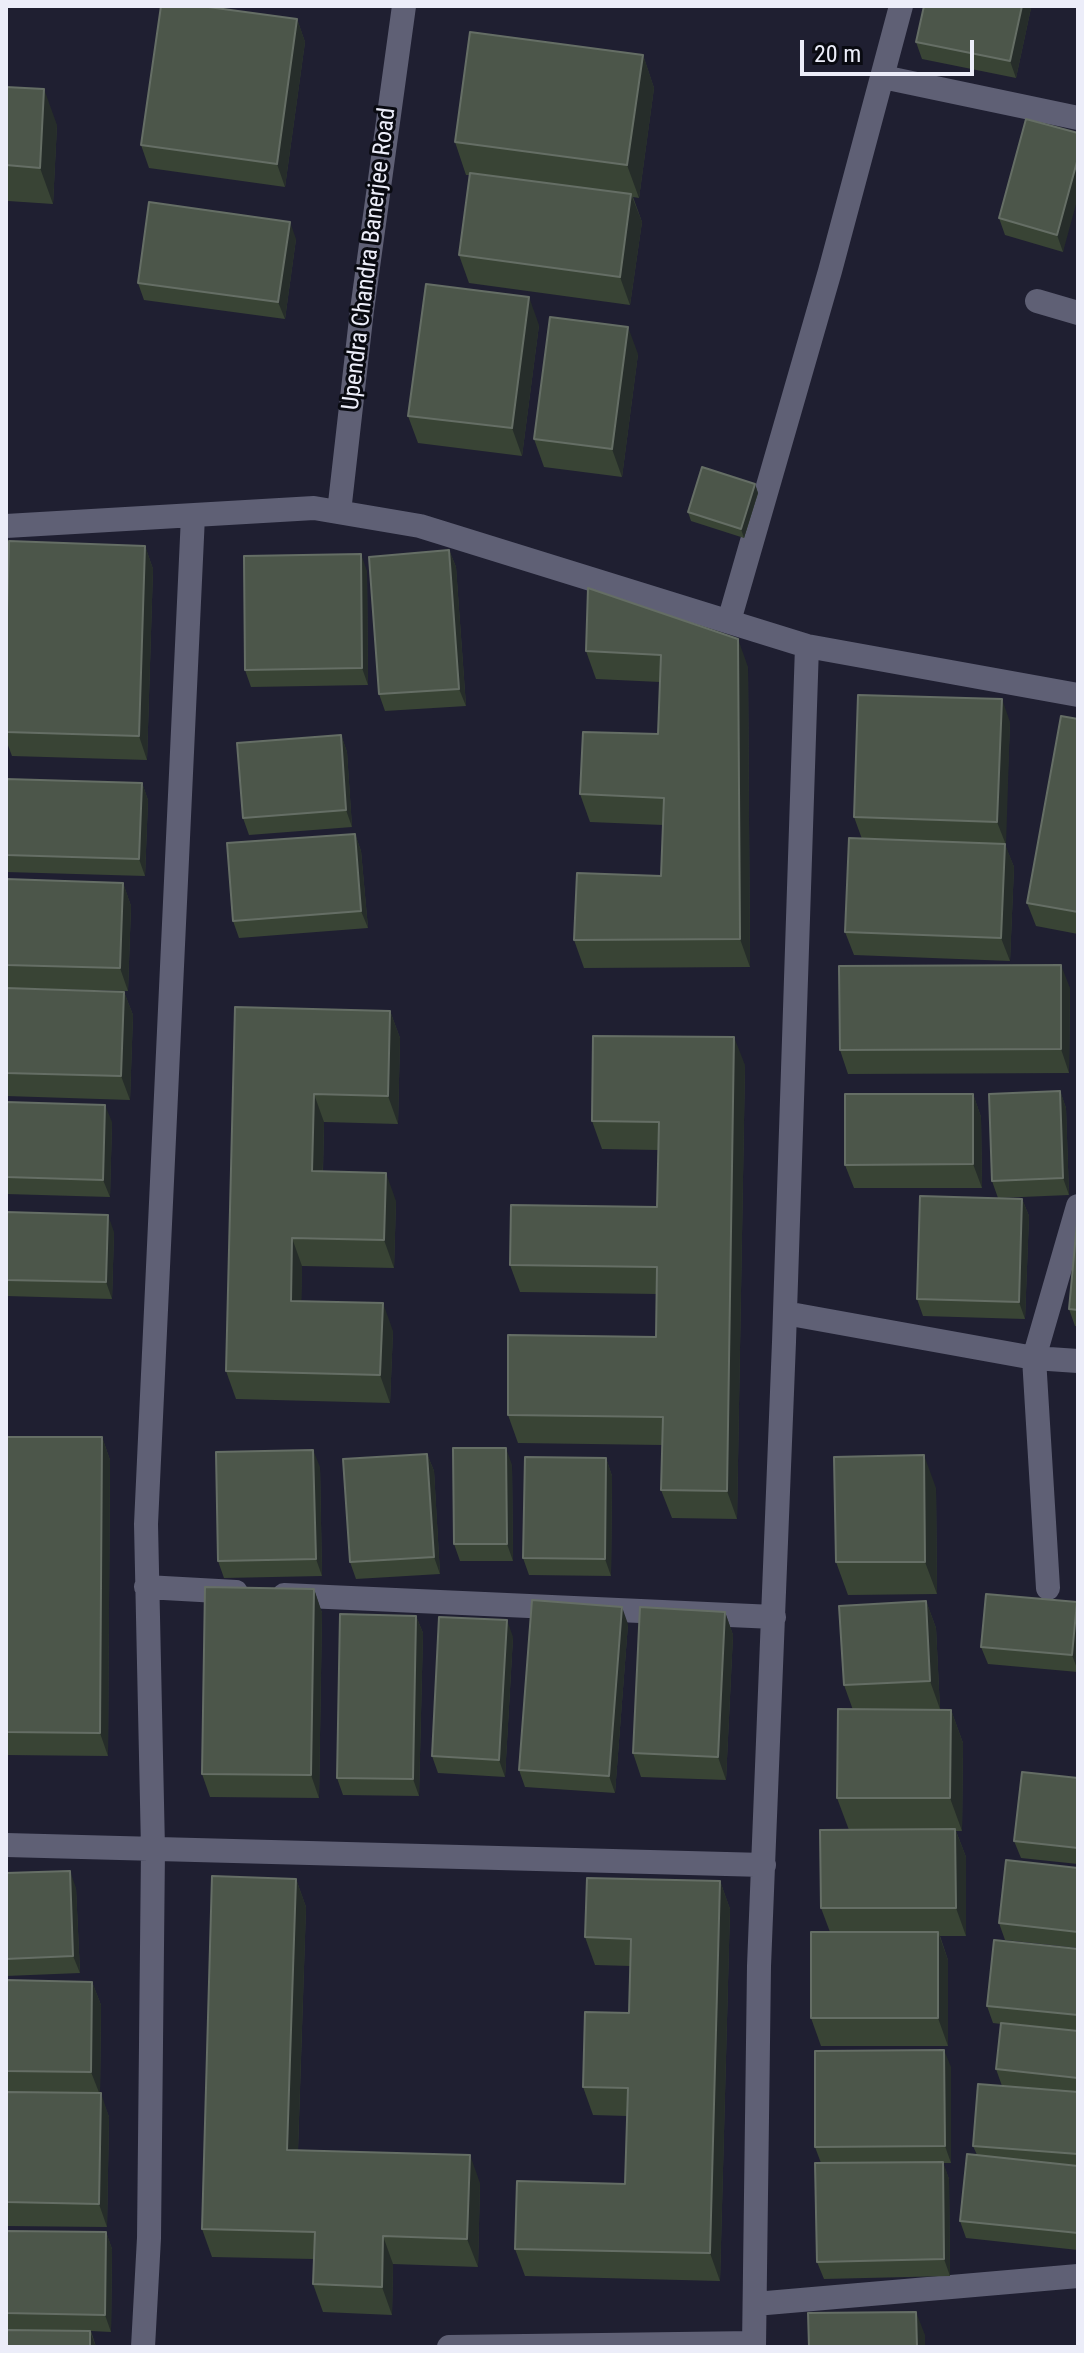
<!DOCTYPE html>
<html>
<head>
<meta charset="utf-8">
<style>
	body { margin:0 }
	#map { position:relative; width:1084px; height:2353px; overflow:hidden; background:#1f1f31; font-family:"Roboto Condensed",sans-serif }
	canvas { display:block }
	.frame { position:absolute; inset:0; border:8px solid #ecedf9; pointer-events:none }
	.scale { position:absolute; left:800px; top:40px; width:174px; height:36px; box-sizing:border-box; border:4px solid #ecedf9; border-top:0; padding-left:10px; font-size:24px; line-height:28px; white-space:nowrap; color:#ecedf9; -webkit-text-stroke:6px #090a11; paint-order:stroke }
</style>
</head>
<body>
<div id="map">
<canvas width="1084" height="2353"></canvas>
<div class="frame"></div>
<div class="scale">20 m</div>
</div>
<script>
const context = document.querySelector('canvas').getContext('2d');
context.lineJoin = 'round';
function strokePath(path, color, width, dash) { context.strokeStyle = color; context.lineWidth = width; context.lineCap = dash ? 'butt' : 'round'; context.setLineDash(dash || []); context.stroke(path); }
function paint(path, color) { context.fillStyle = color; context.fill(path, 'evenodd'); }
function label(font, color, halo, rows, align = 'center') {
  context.font = font + ' "Roboto Condensed",sans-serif'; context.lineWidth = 6; context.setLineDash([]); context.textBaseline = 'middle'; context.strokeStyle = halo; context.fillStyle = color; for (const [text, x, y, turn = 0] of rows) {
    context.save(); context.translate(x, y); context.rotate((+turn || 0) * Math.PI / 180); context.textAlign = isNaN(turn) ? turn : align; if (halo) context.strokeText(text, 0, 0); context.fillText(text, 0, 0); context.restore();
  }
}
const minor = new Path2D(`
	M883 77 1078 118
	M1037 301 1078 313
	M339 512 362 310 404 6
	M6 526 314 508 420 526 807 646 1078 695
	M729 621 830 271 901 6
	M785 1313 1034 1358 1078 1361
	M146 1587 236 1592
	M1048 1588 1034 1358 1078 1206
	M284 1595 774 1617
	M6 1845 764 1865
	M755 2304 1078 2276
	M143 2347 149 2238 153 1849 146 1524 193 516
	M449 2347 754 2343
	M754 2347 759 1966 784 1342 807 646`);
const wall = new Path2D(`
	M1031 8 1016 78 922 59 916 42Z
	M297 19 305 42 285 187 149 168 141 145Z
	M643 55 654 88 639 198 633 197 642 222 630 305 469 283 459 255 470 175H466L455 142Z
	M6 87 57 125 53 204 8 201 6 246Z
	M1078 133 1063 252 1005 235 999 218Z
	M296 239 285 319 144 300 138 283Z
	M539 325 522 456 418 443 408 416Z
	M638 354 622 477 544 467 534 439Z
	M755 484 758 493 744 538 691 521 688 512Z
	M145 546 153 569 147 760 12 756 6 740V648Z
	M449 550 456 567 466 706 385 711 379 694Z
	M367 571 368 685 251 687 245 670Z
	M588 588 748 667 750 967 584 968 574 940 661 876 663 825 590 822 580 794 658 734 660 682 596 679 586 651Z
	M1078 719V934L1036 926 1027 903Z
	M1010 722 1005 845 1014 867 1010 961 854 955 845 932 862 839 854 817Z
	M341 735 347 752 352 827 249 835 243 818Z
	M6 779 142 783 148 800 145 876 6 872Z
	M355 834 361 851 368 928 239 938 233 921Z
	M6 879 123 883 131 906 128 991 6 988Z
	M6 988 124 992 133 1015 130 1100 6 1096Z
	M1070 988 1069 1073 848 1074 840 1050Z
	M235 1007 390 1011 400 1038 398 1124 324 1122 323 1171 396 1201 394 1268 302 1266 301 1301 393 1331 390 1403 236 1399 226 1371Z
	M745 1065 737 1519 672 1518 661 1490 662 1445 518 1443 508 1415 656 1337 657 1294 520 1292 510 1265 657 1207 658 1150 602 1149 592 1121Z
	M1060 1091 1066 1108 1069 1195 998 1198 992 1181Z
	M973 1094 981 1117 982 1188H854L845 1165Z
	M6 1102 112 1122 110 1197 6 1194Z
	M1022 1199 1029 1216 1025 1319 923 1316 917 1299Z
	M6 1212 114 1232 112 1299 6 1296Z
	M1078 1212V1326H1075L1069 1309Z
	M6 1437H102L110 1460 108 1756 6 1755Z
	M427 1454 434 1471 440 1574 356 1579 350 1562Z
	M606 1458 612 1476 611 1576 529 1575 523 1558Z
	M512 1465 513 1561H460L454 1544Z
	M320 1467 322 1576 224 1578 218 1561Z
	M936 1488 937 1594 848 1595 836 1562Z
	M314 1589 322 1613 319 1798 210 1797 202 1774Z
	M926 1601 936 1628 940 1709 911 1710H951L963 1743 962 1831H956L966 1857V1936H940L948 1960V2046H821L811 2018 830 1932 821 1908 849 1830 837 1798 853 1710 844 1685Z
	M1077 1602 1078 1672 988 1664 981 1647Z
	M725 1612 733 1635 726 1780 641 1777 633 1753Z
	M416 1616 423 1633 419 1796 343 1795 337 1778Z
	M628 1624 615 1793 525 1787 519 1770Z
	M513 1637 505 1777 438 1773 432 1756Z
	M1078 1778V1864L1021 1858 1014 1841Z
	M1078 1868V1948L1005 1940 999 1923Z
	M6 1873 76 1888 80 1973 6 1976Z
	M296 1879 306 1907 298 2151 480 2183 478 2267 393 2264 392 2315 323 2312 313 2284 314 2259 212 2257 202 2229Z
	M720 1881 730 1909 720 2281 525 2276 515 2249 625 2184 627 2116 593 2115 583 2087 629 2013 630 1966 595 1965 585 1937Z
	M1078 1949V2250L966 2238 960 2221 977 2155 973 2146 1002 2086 996 2069 1001 2024 993 2023 987 2006Z
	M6 1980 92 1982 101 2005 100 2093 109 2117 107 2227 6 2226Z
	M951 2067V2163H943L949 2179 950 2276 824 2279 817 2262 821 2163 815 2147Z
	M6 2231 106 2232 112 2249 111 2332 91 2331 96 2347H6Z`);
const shadedWall = new Path2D(`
	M1022 6H1031V8L1016 78 1010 61Z
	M297 19 305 42 285 187 277 164Z
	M643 55 654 88 639 198 627 165Z
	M44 89 57 125 53 204 40 168Z
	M1078 158V197L1063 252 1057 235Z
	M6 194 8 201 6 246Z
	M631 194 642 222 630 305 620 277Z
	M290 222 296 239 285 319 278 302Z
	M529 297 539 325 522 456 512 428Z
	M628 327 638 354 622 477 612 449Z
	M755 484 758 493 744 538 741 529Z
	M145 546 153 569 147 760 139 736Z
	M449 550 456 567 466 706 459 689Z
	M361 554 367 571 368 685 362 668Z
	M738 639 748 667 750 967 740 939Z
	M1002 699 1010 722 1006 845 997 822Z
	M341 735 347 752 352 827 346 810Z
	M142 783 148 800 145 876 139 859Z
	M355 834 361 851 368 928 361 911Z
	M1005 844 1014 867 1010 961 1001 938Z
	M123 883 131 906 128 991 120 968Z
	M1061 965 1070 988 1069 1073 1061 1049Z
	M124 992 133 1015 130 1100 121 1076Z
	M390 1011 400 1038 398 1124 388 1096Z
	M734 1037 745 1065 737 1519 727 1491Z
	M1060 1091 1066 1108 1069 1195 1063 1178Z
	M314 1094 324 1122 322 1199 312 1171Z
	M973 1094 981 1117 982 1188 973 1164Z
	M105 1105 112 1122 110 1197 103 1180Z
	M386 1173 396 1201 394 1268 384 1240Z
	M1022 1199 1029 1216 1025 1319 1019 1302Z
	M108 1215 114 1232 112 1299 106 1282Z
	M292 1238 302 1266 301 1329 291 1301Z
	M383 1303 393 1331 390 1403 380 1375Z
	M102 1437 110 1460 108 1756 100 1733Z
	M506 1448 512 1465 513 1561 507 1544Z
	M313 1450 320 1467 322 1576 316 1559Z
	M427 1454 434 1471 440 1574 434 1557Z
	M924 1455 936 1488 937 1594 925 1562Z
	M606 1458 612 1476 611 1576 605 1559Z
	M314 1589 322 1613 319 1798 311 1775Z
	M926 1601 936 1628 940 1709 930 1681Z
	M1077 1602 1078 1604V1671L1072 1655Z
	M622 1607 628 1624 615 1793 609 1776Z
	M725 1612 733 1635 726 1780 718 1757Z
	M416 1616 423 1633 419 1796 413 1779Z
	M507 1620 513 1637 505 1777 499 1760Z
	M951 1710 963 1743 962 1831 950 1798Z
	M955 1829 966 1857V1936L956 1908Z
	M70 1871 76 1888 80 1973 73 1956Z
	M296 1879 306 1907 297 2178 287 2150Z
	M720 1881 730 1909 720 2281 710 2253Z
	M938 1932 948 1960V2046L938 2018Z
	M92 1982 101 2005 100 2095 91 2072Z
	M944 2050 951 2067V2163L945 2146Z
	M101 2093 109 2117 107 2227 99 2204Z
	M470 2155 480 2183 478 2267 467 2239Z
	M943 2162 949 2179 950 2276 944 2259Z
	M106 2232 112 2249 111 2332 105 2315Z
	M383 2236 393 2264 392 2315 382 2287Z
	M916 2312 925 2335V2347H917Z
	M90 2331 96 2347H90Z`);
const building = new Path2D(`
	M161 6H201L297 19 277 164 141 145Z
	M924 6H1022L1010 61 916 42Z
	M470 32 643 55 627 165 455 142Z
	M6 87 44 89 40 168 6 165Z
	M1026 119 1078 133V158L1057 235 999 218Z
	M470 173 631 194 620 277 459 255Z
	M149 202 290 222 278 302 138 283Z
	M426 284 529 297 512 428 408 416Z
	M550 317 628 327 612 449 534 439Z
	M702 467 755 484 741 529 688 512Z
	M9 541 145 546 139 736 6 732V648Z
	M449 550 459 689 379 694 369 557Z
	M361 554 362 668 245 670 244 556Z
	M588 588 738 639 740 939 574 940 577 873 661 876 664 798 580 794 583 732 658 734 661 655 586 651Z
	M858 695 1002 699 997 822 854 817Z
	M1061 716 1078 719V912L1027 903Z
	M341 735 346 810 243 818 237 743Z
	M6 779 142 783 139 859 6 855Z
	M355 834 361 911 233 921 227 843Z
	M849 838 1005 844 1001 938 845 932Z
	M6 879 123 883 120 968 6 965Z
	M1061 965V1049L840 1050 839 966Z
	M6 988 124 992 121 1076 6 1073Z
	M235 1007 390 1011 388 1096 314 1094 312 1171 386 1173 384 1240 292 1238 291 1301 383 1303 380 1375 226 1371Z
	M593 1036 734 1037 727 1491 661 1490 663 1417 508 1415V1335L656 1337 657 1267 510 1265 511 1205 657 1207 659 1122 592 1121Z
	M1060 1091 1063 1178 992 1181 989 1094Z
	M845 1094H973V1164L845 1165Z
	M6 1102 105 1105 103 1180 6 1177Z
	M920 1196 1022 1199 1019 1302 917 1299Z
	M6 1212 108 1215 106 1282 6 1280Z
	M1078 1212V1310L1069 1309Z
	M6 1437H102L100 1733 6 1732Z
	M453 1448H506L507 1544H454Z
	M313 1450 316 1559 218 1561 216 1452Z
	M427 1454 434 1557 350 1562 343 1459Z
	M924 1455 925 1562H836L834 1457Z
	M525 1457 606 1458 605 1559 523 1558Z
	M205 1587 314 1589 311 1775 202 1774Z
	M986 1594 1077 1602 1072 1655 981 1647Z
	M532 1600 622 1607 609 1776 519 1770Z
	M926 1601 930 1681 844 1685 839 1606Z
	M640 1607 725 1612 718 1757 633 1753Z
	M340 1614 416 1616 413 1779 337 1778Z
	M439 1617 507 1620 499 1760 432 1756Z
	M838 1709 951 1710 950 1798H837Z
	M1022 1772 1078 1778V1848L1014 1841Z
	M955 1829 956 1908H821L820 1830Z
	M1006 1860 1078 1868V1932L999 1923Z
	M70 1871 73 1956 6 1959V1873Z
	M212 1876 296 1879 287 2150 470 2155 467 2239 383 2236 382 2287 313 2284 315 2232 202 2229Z
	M587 1878 720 1881 710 2253 515 2249 517 2181 625 2184 628 2088 583 2087 585 2012 629 2013 631 1939 585 1937Z
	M811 1932H938V2018H811Z
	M994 1940 1078 1949V2015L987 2006Z
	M6 1980 92 1982 91 2072 6 2071Z
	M1001 2023 1078 2031V2078L996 2069Z
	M944 2050 945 2146 815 2147V2051Z
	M978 2084 1078 2092V2154L973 2146Z
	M6 2092 101 2093 99 2204 6 2202Z
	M967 2154 1078 2166V2233L960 2221Z
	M943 2162 944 2259 817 2262 815 2163Z
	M6 2231 106 2232 105 2315 6 2313Z
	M916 2312 917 2347H809L808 2313Z
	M6 2330 90 2331V2347H6Z`);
const streetNames = [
	["Upendra Chandra Banerjee Road",370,259,-83]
];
strokePath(minor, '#5f6075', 24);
paint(wall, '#394435');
paint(shadedWall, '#262d2a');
paint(building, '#4c564a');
strokePath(building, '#656e65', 2);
label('24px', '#ecedf9', '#090a11', streetNames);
</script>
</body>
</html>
